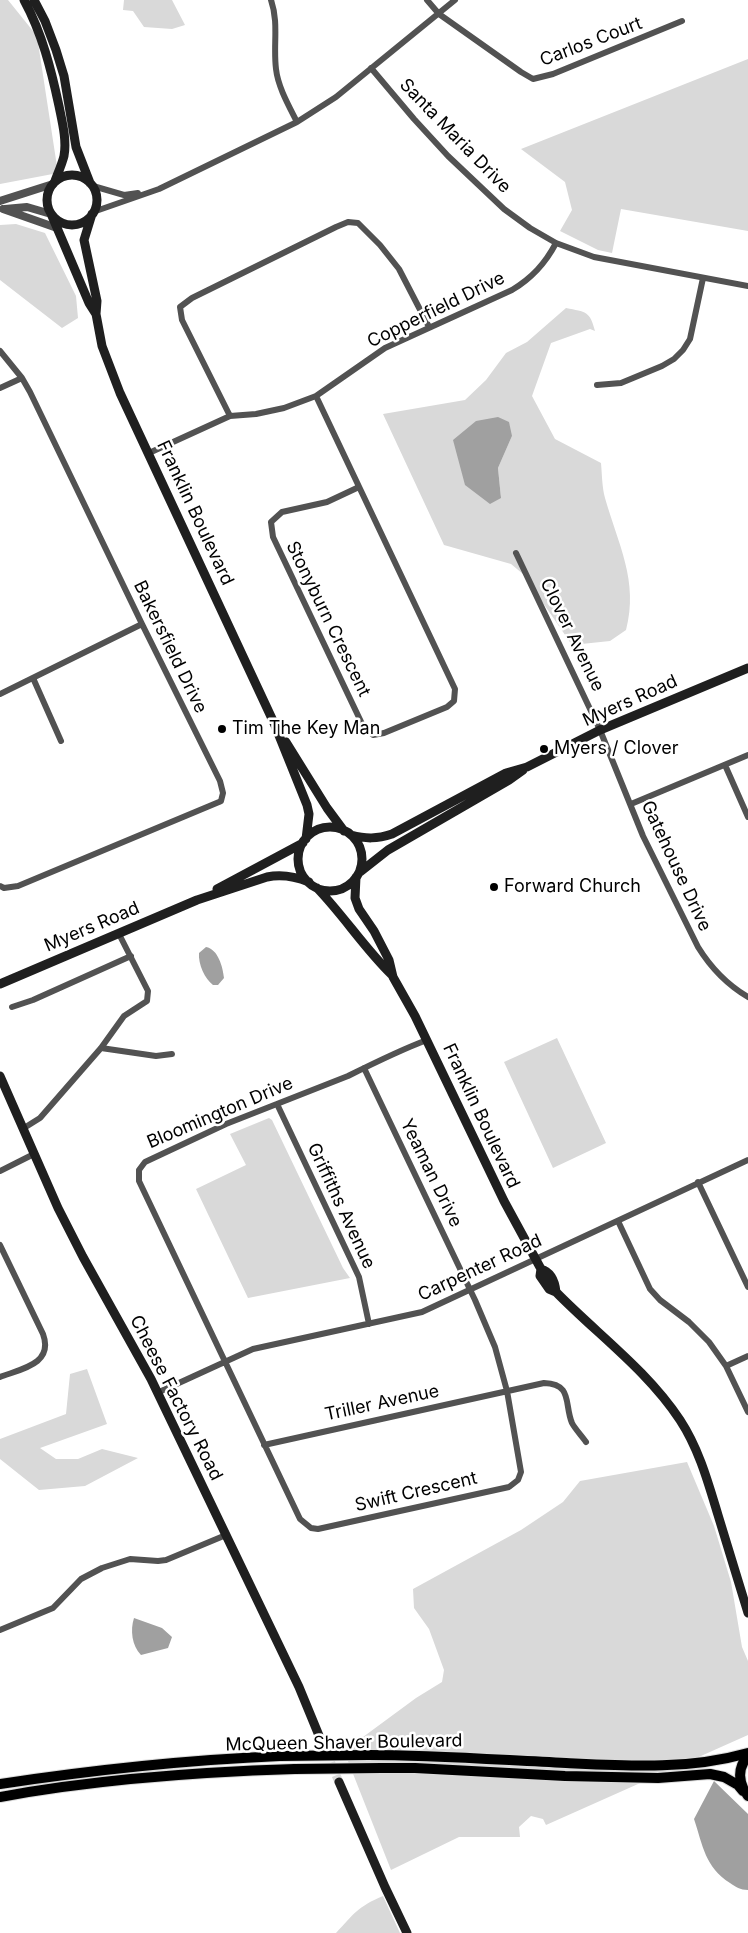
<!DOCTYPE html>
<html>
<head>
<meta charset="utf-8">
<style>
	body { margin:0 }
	canvas { display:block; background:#fff }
</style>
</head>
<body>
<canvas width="748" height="1933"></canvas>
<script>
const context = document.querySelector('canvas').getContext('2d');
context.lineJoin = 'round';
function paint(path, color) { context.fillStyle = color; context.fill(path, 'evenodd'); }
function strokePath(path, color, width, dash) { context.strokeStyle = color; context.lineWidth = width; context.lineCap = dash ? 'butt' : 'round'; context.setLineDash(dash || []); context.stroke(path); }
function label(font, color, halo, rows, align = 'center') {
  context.font = font + ' Inter,sans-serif'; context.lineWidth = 5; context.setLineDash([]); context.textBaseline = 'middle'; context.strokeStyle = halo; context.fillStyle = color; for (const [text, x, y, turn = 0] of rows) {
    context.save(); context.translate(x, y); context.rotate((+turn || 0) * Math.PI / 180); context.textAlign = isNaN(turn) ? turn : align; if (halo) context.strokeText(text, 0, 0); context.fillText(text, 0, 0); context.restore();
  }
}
const green = new Path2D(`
	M0 0H8L37 36 58 173 0 184Z
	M124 0H172L185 25 172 29 144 27 133 11 123 10Z
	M748 59V231L621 209 612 253 598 250 560 231 572 210 565 182 521 149Z
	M16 224 45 233 76 296 78 318 62 328 0 280V225Z
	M566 308C586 312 590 311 595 331L590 329 551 343 532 396 555 439 601 463C602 474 602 487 605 498 618 544 639 581 626 630L610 641 572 645 523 574 511 564 444 545 383 414 465 400 486 380 506 353 527 342ZM476 421 512 436 498 468 501 498Z
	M557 1038 606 1143 553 1168 504 1062Z
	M269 1118 272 1120 343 1268 350 1278 248 1298 196 1189 246 1165 230 1134Z
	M87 1369 107 1424 40 1448 56 1459H78L102 1449 138 1458 85 1486 39 1490 0 1459V1439L66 1414 70 1374Z
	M687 1462 714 1526 731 1582 742 1647 748 1661V1735L546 1825 543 1819 531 1816 519 1827 520 1837H459L391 1870 344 1751 416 1698 442 1682 444 1670 429 1629 414 1608 413 1589 521 1530 563 1502 580 1481Z
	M383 1896 400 1933H336C354 1914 357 1907 383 1896Z`);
const water = new Path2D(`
	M498 417 509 422 512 436 498 468 501 498 490 504 465 485 453 440 476 421Z
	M206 947C218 949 223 967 224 978L218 985H213C205 979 198 964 199 953Z
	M134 1618 162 1628 172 1637 168 1648 141 1655C132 1646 130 1630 134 1618Z
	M714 1781 748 1814V1890C740 1890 736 1887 730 1883 705 1867 703 1846 694 1819Z`);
const secondaryTunnel = new Path2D(`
	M320 1738 339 1782`);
const minor = new Path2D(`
	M271 0C279 23 273 45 276 69 278 87 289 106 297 122
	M427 0 439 14 521 72 533 79 553 74 682 21
	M371 68 414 119 448 156 504 209 530 228 556 243 594 257 748 286
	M93 186 124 195 138 193
	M93 212 159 189 297 122 336 97 455 0
	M0 351 22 378 30 392 142 624 220 781 223 793 221 801 219 802 18 886 4 888 0 886
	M597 385 621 383 662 366 674 359 683 350 690 339 703 278
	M0 388 22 378
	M316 396 455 689 454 701 447 707 384 733 373 735 364 728 273 537 271 522 282 512 327 502 359 487
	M230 416 182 320 180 307 192 298 336 227 348 222 358 223 380 245 399 269 429 327
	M149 453 230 416 256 414 284 408 316 396 385 348 512 290C532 278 545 264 556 243
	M516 553 600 730 643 836 698 947C711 968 726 984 748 997
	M33 678 61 741
	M0 694 142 624
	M725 765 748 817
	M631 804 748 755
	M12 1007 33 1000 131 956
	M101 1048 156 1056 172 1054
	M364 1068 475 1300 495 1347 507 1391 521 1472 518 1480 509 1487 318 1529 311 1528 300 1519 139 1181V1170L145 1162 226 1124 348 1076C374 1063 400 1050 427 1040
	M277 1104 359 1277 369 1324
	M24 1128 40 1118 101 1048 124 1016 147 1001 148 991 119 934
	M0 1171 34 1154
	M698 1182 748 1287
	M618 1221 650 1289 660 1300 689 1322 709 1342 726 1366 748 1412
	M0 1245 43 1334C54 1364 21 1369 0 1377
	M726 1366 748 1356
	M157 1393 253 1349 422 1312 748 1160
	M264 1445 544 1383C573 1384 564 1404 572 1423 575 1429 582 1436 586 1442
	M0 1630 53 1608 81 1579 102 1568 130 1559 158 1561 166 1560 226 1535`);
const tertiary = new Path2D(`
	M0 201 53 184
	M3 209 57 228
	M5 209 27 207 51 214`);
const secondary = new Path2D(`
	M24 0C42 33 51 69 59 106 62 121 67 140 64 156 62 164 58 173 55 181
	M34 0 45 21 56 50 64 76 76 147 90 183
	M47 200a25 25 0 1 1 50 0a25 25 0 1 1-50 0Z
	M92 214 84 240 97 301 96 314 102 346 120 393 274 723 307 805 309 814 306 839
	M52 216 89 303 96 314
	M286 742 327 808 344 831
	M298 859a32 32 0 1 1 64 0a32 32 0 1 1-64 0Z
	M351 835C366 839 377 839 392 834L506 773 527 767 600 730 748 668
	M360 872 388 850 509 780 523 770
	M356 877 355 898 359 909 374 931 389 960 393 977 415 1016 504 1201 541 1269C551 1272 555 1282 556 1292
	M317 888C344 916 365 949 392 975
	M217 889 303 843
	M0 984 197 900 267 877C282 874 294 876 309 882
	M0 1076 58 1208 83 1257 151 1379 299 1687 320 1738
	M541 1269 540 1276 549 1289 556 1292C597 1334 647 1370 680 1420 699 1449 708 1482 718 1515 728 1548 738 1581 748 1613
	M339 1782 385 1887 407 1933`);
const primary = new Path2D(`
	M368 1755C434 1755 500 1760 566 1763 628 1766 688 1770 748 1753
	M748 1756C737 1768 738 1783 748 1796
	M381 1768H415L565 1776 658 1778 710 1774 724 1777 738 1785 743 1791
	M0 1784C93 1770 186 1760 280 1756
	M0 1797C97 1779 197 1772 295 1769`);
const primaryBridge = new Path2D(`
	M280 1756 368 1755
	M295 1769 381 1768`);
const markers = [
	[222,729,5,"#000"],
	[544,749,5,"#000"],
	[494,887,5,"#000"]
];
const streetNames = [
	["Carlos Court",591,42,-21],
	["Santa Maria Drive",455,136,46],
	["Copperfield Drive",436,310,-26],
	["Franklin Boulevard",195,513,65],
	["Stonyburn Crescent",328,619,64],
	["Clover Avenue",572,635,64],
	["Bakersfield Drive",170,647,64],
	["Myers Road",630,701,-24],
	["Gatehouse Drive",676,866,65],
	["Myers Road",92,927,-23],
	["Bloomington Drive",220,1113,-23],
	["Franklin Boulevard",481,1116,65],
	["Yeaman Drive",431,1173,64],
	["Griffiths Avenue",341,1206,65],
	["Carpenter Road",480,1268,-25],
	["Cheese Factory Road",176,1398,63],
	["Triller Avenue",382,1403,-12],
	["Swift Crescent",416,1492,-13],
	["McQueen Shaver Boulevard",344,1743,-1]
];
const poiNames = [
	["Tim The Key Man",232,729],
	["Myers / Clover",554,749],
	["Forward Church",504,887]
];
paint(green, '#d9d9d9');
paint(water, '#a0a0a0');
strokePath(secondaryTunnel, '#d9d9d9', 9, [9, 4.5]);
strokePath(primary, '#dbdbdb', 12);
strokePath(minor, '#525252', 6);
strokePath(tertiary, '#525252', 8);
strokePath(secondary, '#1f1f1f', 9);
strokePath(primary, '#000', 10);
strokePath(primaryBridge, '#dbdbdb', 12, []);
strokePath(primaryBridge, '#000', 10);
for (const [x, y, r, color] of markers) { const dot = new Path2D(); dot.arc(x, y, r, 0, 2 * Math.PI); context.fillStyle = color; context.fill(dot); strokePath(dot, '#fff', 2); }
label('18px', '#000', '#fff', streetNames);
label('18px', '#000', '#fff', poiNames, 'left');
</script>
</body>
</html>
